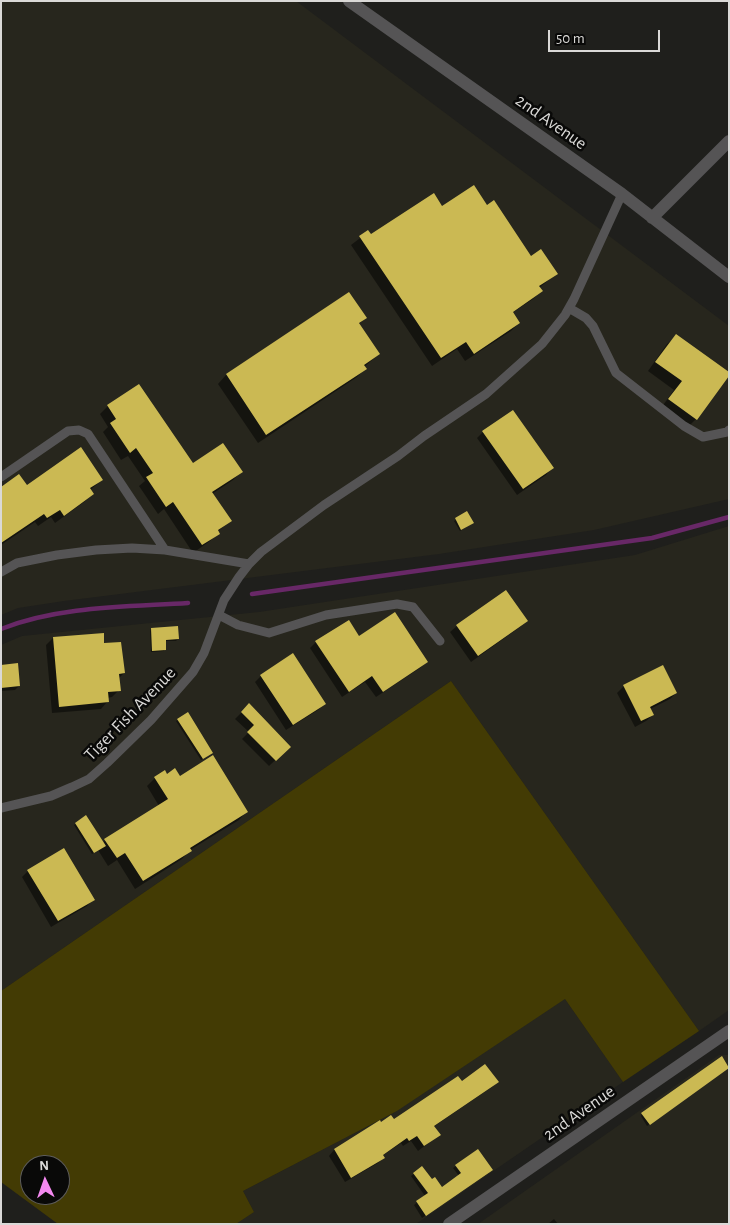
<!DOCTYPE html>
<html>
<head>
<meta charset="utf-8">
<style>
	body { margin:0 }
	#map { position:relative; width:730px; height:1225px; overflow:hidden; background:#1f1f1c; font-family:"Alegreya Sans",sans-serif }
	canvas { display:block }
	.frame { position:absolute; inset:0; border:2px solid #dad9d7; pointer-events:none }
	.north { position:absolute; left:20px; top:1155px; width:50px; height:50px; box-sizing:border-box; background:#090908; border:1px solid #5d5c5b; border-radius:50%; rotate:357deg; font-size:14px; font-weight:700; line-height:20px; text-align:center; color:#dad9d7 }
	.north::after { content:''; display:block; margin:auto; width:18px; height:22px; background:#f489f0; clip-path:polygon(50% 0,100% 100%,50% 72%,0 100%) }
	.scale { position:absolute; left:548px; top:30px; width:112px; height:22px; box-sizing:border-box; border:2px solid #dad9d7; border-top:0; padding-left:6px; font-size:15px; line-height:18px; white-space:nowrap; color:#dad9d7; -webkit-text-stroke:4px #090908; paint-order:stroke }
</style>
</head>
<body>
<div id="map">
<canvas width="730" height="1225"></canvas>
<div class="frame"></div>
<div class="north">N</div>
<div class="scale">50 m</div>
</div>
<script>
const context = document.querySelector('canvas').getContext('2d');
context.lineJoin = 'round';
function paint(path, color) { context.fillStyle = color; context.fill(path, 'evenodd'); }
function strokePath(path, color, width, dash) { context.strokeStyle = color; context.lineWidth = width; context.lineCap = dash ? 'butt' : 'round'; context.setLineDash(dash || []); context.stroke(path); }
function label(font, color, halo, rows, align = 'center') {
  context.font = font + ' "Alegreya Sans",sans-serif'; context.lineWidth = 5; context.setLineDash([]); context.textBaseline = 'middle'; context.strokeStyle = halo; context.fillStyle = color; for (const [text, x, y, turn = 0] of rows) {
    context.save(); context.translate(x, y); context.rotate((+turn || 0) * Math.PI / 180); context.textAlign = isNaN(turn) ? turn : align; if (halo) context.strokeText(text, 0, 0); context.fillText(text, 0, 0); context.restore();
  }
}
const built = new Path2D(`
	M1 1H296L729 326V499L594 530 439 554 64 601 18 608 1 615Z
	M729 526V1010L699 1031 451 681 1 991V645L22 636 259 612 635 555Z
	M565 999 623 1082 416 1224H236L254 1212 243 1191 397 1111Z
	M719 1055H729V1224H478Z`);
const green = new Path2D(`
	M451 681 699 1031 623 1082 565 999 397 1111 243 1191 254 1212 236 1224H58L1 1182V991ZM30 1165H60V1195H30Z`);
const shadow = new Path2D(`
	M487 207 531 257 556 274 539 288 541 291 533 299 512 313 519 323 511 331 465 361 457 349 432 366 351 245 368 232 371 236 442 208Z
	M349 294 365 318 359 324 379 354 364 367 365 369 357 377 258 443 218 384 226 375Z
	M676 336 696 419 688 427 661 408 674 390 648 371 667 344Z
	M108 406 192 465 241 472 233 480 212 494 230 521 217 532 218 533 210 541 193 553 164 509 158 514 139 486 145 481 128 456 121 460 103 432 108 427 100 414Z
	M483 432 552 468 546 475 517 495 477 438Z
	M102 480 90 490 93 494 84 502 55 523 51 517 38 526 35 522 1 545V488Z
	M467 513 471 524 460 531 454 521Z
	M506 592 527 621 520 627 471 662 450 632 457 626Z
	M151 629 178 639 176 641H165V649L164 651 151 652 150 631Z
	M359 637 427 662 420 668 376 697 365 682 342 697 310 648 316 642Z
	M53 638 103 644 124 673 118 679 119 690 112 697 107 698V702L101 709 52 713 46 645Z
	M1 666 19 686 15 690 1 691Z
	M663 667 676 693 670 699 650 709 653 715 646 721 635 727 617 693 624 686Z
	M261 676 325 703 318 710 286 730 255 682Z
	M249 705 289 747 269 766 242 739 249 732 235 719Z
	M178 720 210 754 201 760 176 721Z
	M166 775 179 778 247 811 239 820 190 850 182 859 135 889 117 860 108 866 98 850 92 854 74 825 76 824 102 843 159 806 147 786 155 778Z
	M28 871 93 899 87 906 51 927 22 877Z
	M726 1069 647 1126 641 1116 642 1114Z
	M497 1082 492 1087 433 1127 439 1135 418 1151 411 1141 403 1146 401 1143 382 1156 383 1157 378 1163 345 1182 329 1156 334 1150 380 1122 381 1124 393 1121 461 1083Z
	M456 1166 489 1173 422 1218 414 1205 425 1196 411 1176 414 1174 432 1181 441 1188 459 1176 453 1168Z
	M554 1219 558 1224H548Z`);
const stream = new Path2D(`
	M252 594 652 538 729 517
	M1 629C59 606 127 607 188 603`);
const building = new Path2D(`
	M474 185 487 205 494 200 531 256 541 249 558 274 539 286 543 291 513 312 520 323 474 354 466 342 441 358 359 236 368 230 371 234 434 193 442 206Z
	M349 292 367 318 359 323 380 354 364 365 367 369 266 435 226 374Z
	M676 334 729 372V376L697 420 668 399 682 381 655 362Z
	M139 384 193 463 223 443 243 472 212 492 232 521 218 530 220 534 202 545 173 502 166 507 146 477 153 473 136 448 130 453 110 423 116 419 107 405Z
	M513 410 554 468 523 489 482 431Z
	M81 447 103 480 90 488 94 494 64 516 60 510 47 518 44 514 1 543V487L19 474 27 485Z
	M467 511 474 523 461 530 455 518Z
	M506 590 528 621 478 656 456 625Z
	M395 612 428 662 383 692 372 676 349 692 315 641 349 620 359 636Z
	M178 626 179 639 166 640V650L152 651 151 628Z
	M104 633V643L121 642 125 673 119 674 121 691 108 692 109 702 59 707 53 637Z
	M293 653 326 704 293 725 260 675Z
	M18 663 20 686 1 688V665Z
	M663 665 677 693 650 707 654 715 641 721 623 685Z
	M249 703 291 747 276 761 247 732 254 725 241 712Z
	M188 712 213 753 203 759 177 719Z
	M213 755 248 812 190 848 192 851 143 881 125 853 117 858 104 839 168 799 154 777 165 770 167 774 175 768 180 776Z
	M86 815 106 846 94 853 75 823Z
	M64 848 95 900 58 921 27 870Z
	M722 1056 729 1068 650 1125 641 1113Z
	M485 1064 499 1082 434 1126 441 1135 424 1146 417 1136 409 1141 407 1138 383 1155 385 1158 351 1178 334 1149 380 1120 381 1122 391 1115 394 1119 458 1076 462 1081Z
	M478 1149 493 1170 426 1216 416 1201 428 1193 413 1173 422 1166 432 1179 435 1177 442 1187 461 1173 455 1165Z`);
const service = new Path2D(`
	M569 308 586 318 593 326 616 373 684 426 703 437 727 432 729 430
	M1 477 68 431 79 430 88 434 165 550
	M1 572 17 563 57 555 96 550 132 548 165 550 249 564
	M219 615 238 625 269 633 326 615 397 604 413 607 440 641
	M1 808 51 796 72 787 89 779 107 763 151 720 193 672 204 653 224 600 239 577 249 564 261 552 324 505 398 456 424 436 486 394 542 344 565 315 574 299 622 194`);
const minor = new Path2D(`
	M349 1 622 194 729 277
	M652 218 729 141
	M449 1224 729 1031`);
const streetNames = [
	["2nd Avenue",551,122,35],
	["Tiger Fish Avenue",130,714,-46],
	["2nd Avenue",579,1113,-35]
];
paint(built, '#27261d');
paint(green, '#433b04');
paint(shadow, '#0007');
strokePath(stream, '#682867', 4.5);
paint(building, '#cbb953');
strokePath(service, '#555455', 9);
strokePath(minor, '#555455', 12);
label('18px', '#dad9d7', '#090908', streetNames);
</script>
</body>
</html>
